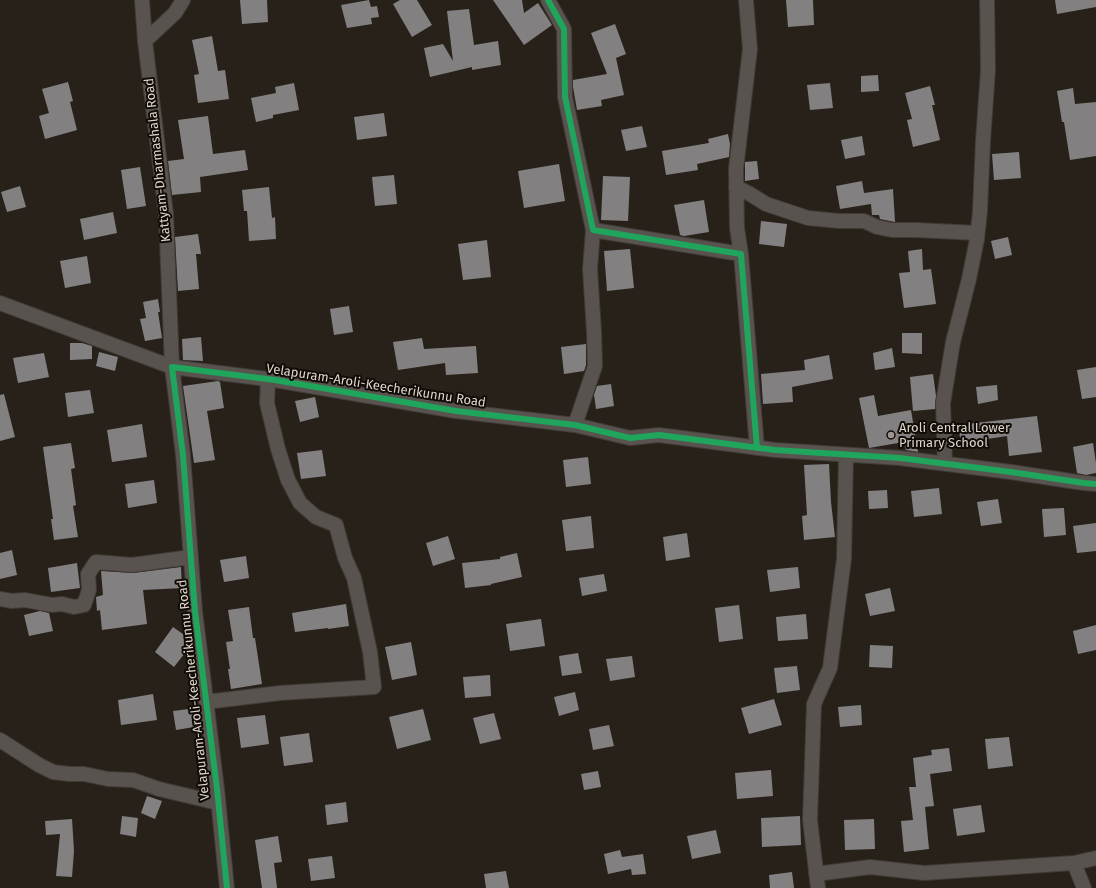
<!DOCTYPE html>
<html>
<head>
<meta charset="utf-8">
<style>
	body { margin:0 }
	canvas { display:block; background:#27211a }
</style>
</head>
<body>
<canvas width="1096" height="888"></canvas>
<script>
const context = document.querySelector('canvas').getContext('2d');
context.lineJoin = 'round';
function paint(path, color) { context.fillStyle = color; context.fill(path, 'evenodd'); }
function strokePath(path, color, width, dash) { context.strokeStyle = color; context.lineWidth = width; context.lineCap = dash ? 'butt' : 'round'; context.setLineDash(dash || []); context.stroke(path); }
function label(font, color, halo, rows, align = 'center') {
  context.font = font + ' "Fira Sans",sans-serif'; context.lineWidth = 4; context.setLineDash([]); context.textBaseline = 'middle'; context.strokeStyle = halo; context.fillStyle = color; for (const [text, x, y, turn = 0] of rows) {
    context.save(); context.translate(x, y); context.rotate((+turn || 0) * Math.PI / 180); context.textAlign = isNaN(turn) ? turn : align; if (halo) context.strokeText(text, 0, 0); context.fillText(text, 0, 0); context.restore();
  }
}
const building = new Path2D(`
	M240 0H267L268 22 242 24Z
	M369 0 371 7 377 6 379 17 371 18 372 24 347 28 341 5Z
	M400 0H417L432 25 412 37 393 4Z
	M493 0H522L524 13 538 3 552 25 524 45Z
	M786 0H813L814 25 788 27Z
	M1055 0H1096V7L1057 14Z
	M469 9 474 45 498 41 501 65 472 70V67L430 77 424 48 443 44 453 61 447 11Z
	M615 24 626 54 616 58 624 95 601 100 602 106 577 110 573 87V80L607 74 591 33Z
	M212 36 218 71 225 70 229 99 198 103 194 75 199 74 192 40Z
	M878 75 879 91 861 92V76Z
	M68 82 73 101 70 102 77 130 45 139 39 116 49 113 42 89Z
	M294 83 299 110 273 115V118L256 122 251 98 276 93 275 87Z
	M830 83 833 108 810 110 807 85Z
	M930 86 935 105H932L940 140 913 147 907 120 912 119 905 93Z
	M1073 88 1075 104 1096 102V156L1070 160 1064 122H1062L1057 91Z
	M384 113 387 136 357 140 354 117Z
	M208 116 213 154 245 150 248 170 200 177 201 192 172 195 168 161 184 159 178 120Z
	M642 126 647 147 626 151 621 130Z
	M728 134 730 144 729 157 697 164 698 170 666 175 662 151 709 143 708 139Z
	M862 136 865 155 845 159 841 140Z
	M1019 152 1021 178 994 180 992 154Z
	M757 161 759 179 745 181V162Z
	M559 164 565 201 524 208 518 171Z
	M140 167 146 206 127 209 121 170Z
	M394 175 397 204 375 206 372 177Z
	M603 176 630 177 628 221 601 220Z
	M862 181 864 193 893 189 895 222 880 219 879 215H872L871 204 840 209 836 186Z
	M20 186 26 207 7 212 1 192Z
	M269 187 272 218 275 217 276 239 249 241 247 211H244L242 190Z
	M704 200 709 232 684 236 680 235 674 205Z
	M113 212 117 233 84 240 80 219Z
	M761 221 787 224 784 247 759 244Z
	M198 234 201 254H196L199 289 178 291 175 237Z
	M1008 237 1012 255 995 259 991 241Z
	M487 240 491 277 463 280 458 244Z
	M630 249 634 288 607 291 604 251Z
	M922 249 923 270 931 269 936 304 904 308 899 273 910 272 908 251Z
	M87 256 91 283 65 288 60 261Z
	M158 299 160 312H158L162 338 145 341 140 319 146 318 143 302Z
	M349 306 353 332 334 335 330 309Z
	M902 333H922V354L902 353Z
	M201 337 203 361 183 360 182 339Z
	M422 338 424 349 476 346 478 373 446 375 445 363 398 370 393 342Z
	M70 343H82L92 346V359L70 360Z
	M586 344V365L584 371 564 374 561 347Z
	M892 348 895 367 875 370 873 353Z
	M99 352 118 357 115 371 96 366Z
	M44 353 49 377 18 383 13 358Z
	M829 355 833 379 792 387 793 402 763 404 761 374 805 370 804 360Z
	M1096 367V397L1082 399 1077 370Z
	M933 374 936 396 935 409 913 411 910 377Z
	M218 381 220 382 224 408 207 411 215 460 194 463 183 386Z
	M611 384 614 406 596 409 594 395 597 386Z
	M997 385 998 400 978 404 976 387Z
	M90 390 94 413 68 417 65 393Z
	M4 394 15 437 0 441V395Z
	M874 395 878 416 911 410 918 452 906 450 904 442 869 448 859 398Z
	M315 397 319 417 300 422 295 401Z
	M1037 416 1042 452 1009 456 1007 436 961 443 958 425Z
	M142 424 147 457 112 462 107 430Z
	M71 443 75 468 71 469 76 505 73 506 78 537 54 540 51 519H53L43 447Z
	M1093 443 1096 463V473L1086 475 1077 473 1073 447Z
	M322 450 326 476 301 479 297 453Z
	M588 457 591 484 566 487 563 460Z
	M829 464 831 502 835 537 804 540 802 516 807 515 804 465Z
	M154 480 157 503 128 508 125 484Z
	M939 488 942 514 914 517 911 491Z
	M887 490 888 508 869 509 868 491Z
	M998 499 1002 523 981 526 977 502Z
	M1064 508 1066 535 1044 537 1042 509Z
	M591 516 594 548 566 551 562 520Z
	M1096 523V551L1077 553 1073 526Z
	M687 533 690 557 666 561 663 537Z
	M448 536 455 559 433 566 426 543Z
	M12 550 17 575 0 579V553Z
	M517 553 522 577 491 584V585L465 588 462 563 500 559V557Z
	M246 556 249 578 224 582 220 560Z
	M77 563 80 588 51 592 48 568Z
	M181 567 182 588 143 590 147 624 102 630 100 610 97 611 96 597 103 595 101 571 133 573Z
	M798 567 800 588 770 592 767 570Z
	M604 574 607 591 582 596 579 578Z
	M890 588 895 611 870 616 865 594Z
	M346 604 349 626 328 629V628L295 632 292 613Z
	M739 605 743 639 719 642 715 608Z
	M249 607 253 638H255L262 684 231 689 228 669H230L226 642 233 641 228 610Z
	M40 611 49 613 53 631 29 636 24 615Z
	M806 614 808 639 778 641 776 617Z
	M541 619 545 646 510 651 506 624Z
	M1096 625V650L1078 654 1073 631Z
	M173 627 190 639 191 645 174 667 155 652Z
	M411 642 417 675 392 680 385 647Z
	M870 645 893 646 892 668 869 667Z
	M578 653 582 673 562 676 559 656Z
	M632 656 635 677 610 681 606 659Z
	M797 666 800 690 777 693 774 668Z
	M490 675 491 696 465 698 463 677Z
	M575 692 579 710 559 716 554 697Z
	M153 694 157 720 121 725 118 700Z
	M774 699 782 725 749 734 741 708Z
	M861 705 862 725 840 727 838 707Z
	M197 708 200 726 176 730 173 711Z
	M423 709 431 740 397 749 389 717Z
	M494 713 501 739 480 744 473 718Z
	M265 715 269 744 241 748 237 718Z
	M609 725 614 746 593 750 589 729Z
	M309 733 313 762 284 766 280 737Z
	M1009 737 1013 766 988 769 985 739Z
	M949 748 952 771 930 774 934 806 925 807 929 849 904 852 901 821 913 820 909 787H916L913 758 932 755 931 750Z
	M771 770 773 796 737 799 735 773Z
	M598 771 601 787 584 790 581 774Z
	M147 796 162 801 155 819 141 813Z
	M346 802 348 822 327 825 325 805Z
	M981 805 985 832 957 836 953 809Z
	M122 816 138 818 136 837 120 834Z
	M800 816 801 845 762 847 761 818Z
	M72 819 74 851 72 877 56 876 60 834 46 835 45 821Z
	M874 819 875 849 845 850 844 820Z
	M716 830 721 853 692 859 687 836Z
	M278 836 282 862 274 863 277 888H262L255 840Z
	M620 850 622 857 643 854 646 874 632 875 631 869 608 874 604 854Z
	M332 856 335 878 311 881 308 859Z
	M506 871 509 888H486L484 874Z
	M792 872 794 888H770L769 875Z`);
const minor = new Path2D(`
	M548 0 564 29 565 97 593 230 741 254 757 448
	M145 41 175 13 183 0
	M736 187 750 194 766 204 808 218 839 221H864L877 227 892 230H916L977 233
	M741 254 737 228 736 169 750 49 746 0
	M0 303 172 367 166 214 145 41 142 0
	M575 425 595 366 594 332 590 269 593 230
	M945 464 943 403 953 342 969 279 977 239 980 211 983 141 988 70 987 0
	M0 599 12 601 25 600 52 605 62 604 74 607 84 605 89 590 88 574 96 562 132 565 191 557
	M206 702 280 693 374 687 370 652 354 578 345 558 336 525 316 517 300 503 288 480 278 449 267 403 268 379
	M0 740 39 765 53 772 69 774H84L108 779 133 780 159 789 218 803
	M816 874 870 867 924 873 1074 863
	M227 888 217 789 195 611 183 455 172 367 275 380 456 411 575 425 630 438 659 435 775 450 900 458 1011 472 1084 483 1096 484
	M818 888 810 820 814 704 830 668 844 559 846 455
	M1084 888 1074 863 1096 858`);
const cycleway = new Path2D(`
	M548 0 564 29 565 97 593 230 741 254 757 448
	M227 888 217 789 195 611 183 455 172 367 275 380 456 411 575 425 630 438 659 435 775 450 900 458 1011 472 1084 483 1096 484`);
const markers = [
	[891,435,4,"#9d968e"]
];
const streetNames = [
	["Kattyam-Dharmashala Road",158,160,-96],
	["Velapuram-Aroli-Keecherikunnu Road",376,386,9],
	["Velapuram-Aroli-Keecherikunnu Road",194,690,-96]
];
const poiNames = [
	["Aroli Central Lower",899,428],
	["Primary School",899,443]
];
paint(building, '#838081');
strokePath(minor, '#413b36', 16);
strokePath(minor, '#58534e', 14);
strokePath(cycleway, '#20a55d', 6);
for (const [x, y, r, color] of markers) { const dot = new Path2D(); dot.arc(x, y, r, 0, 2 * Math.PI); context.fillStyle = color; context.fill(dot); strokePath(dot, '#110b06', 1.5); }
label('13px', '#ddd5cd', '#110b06', streetNames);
label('13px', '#ddd5cd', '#110b06', poiNames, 'left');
</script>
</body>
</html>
